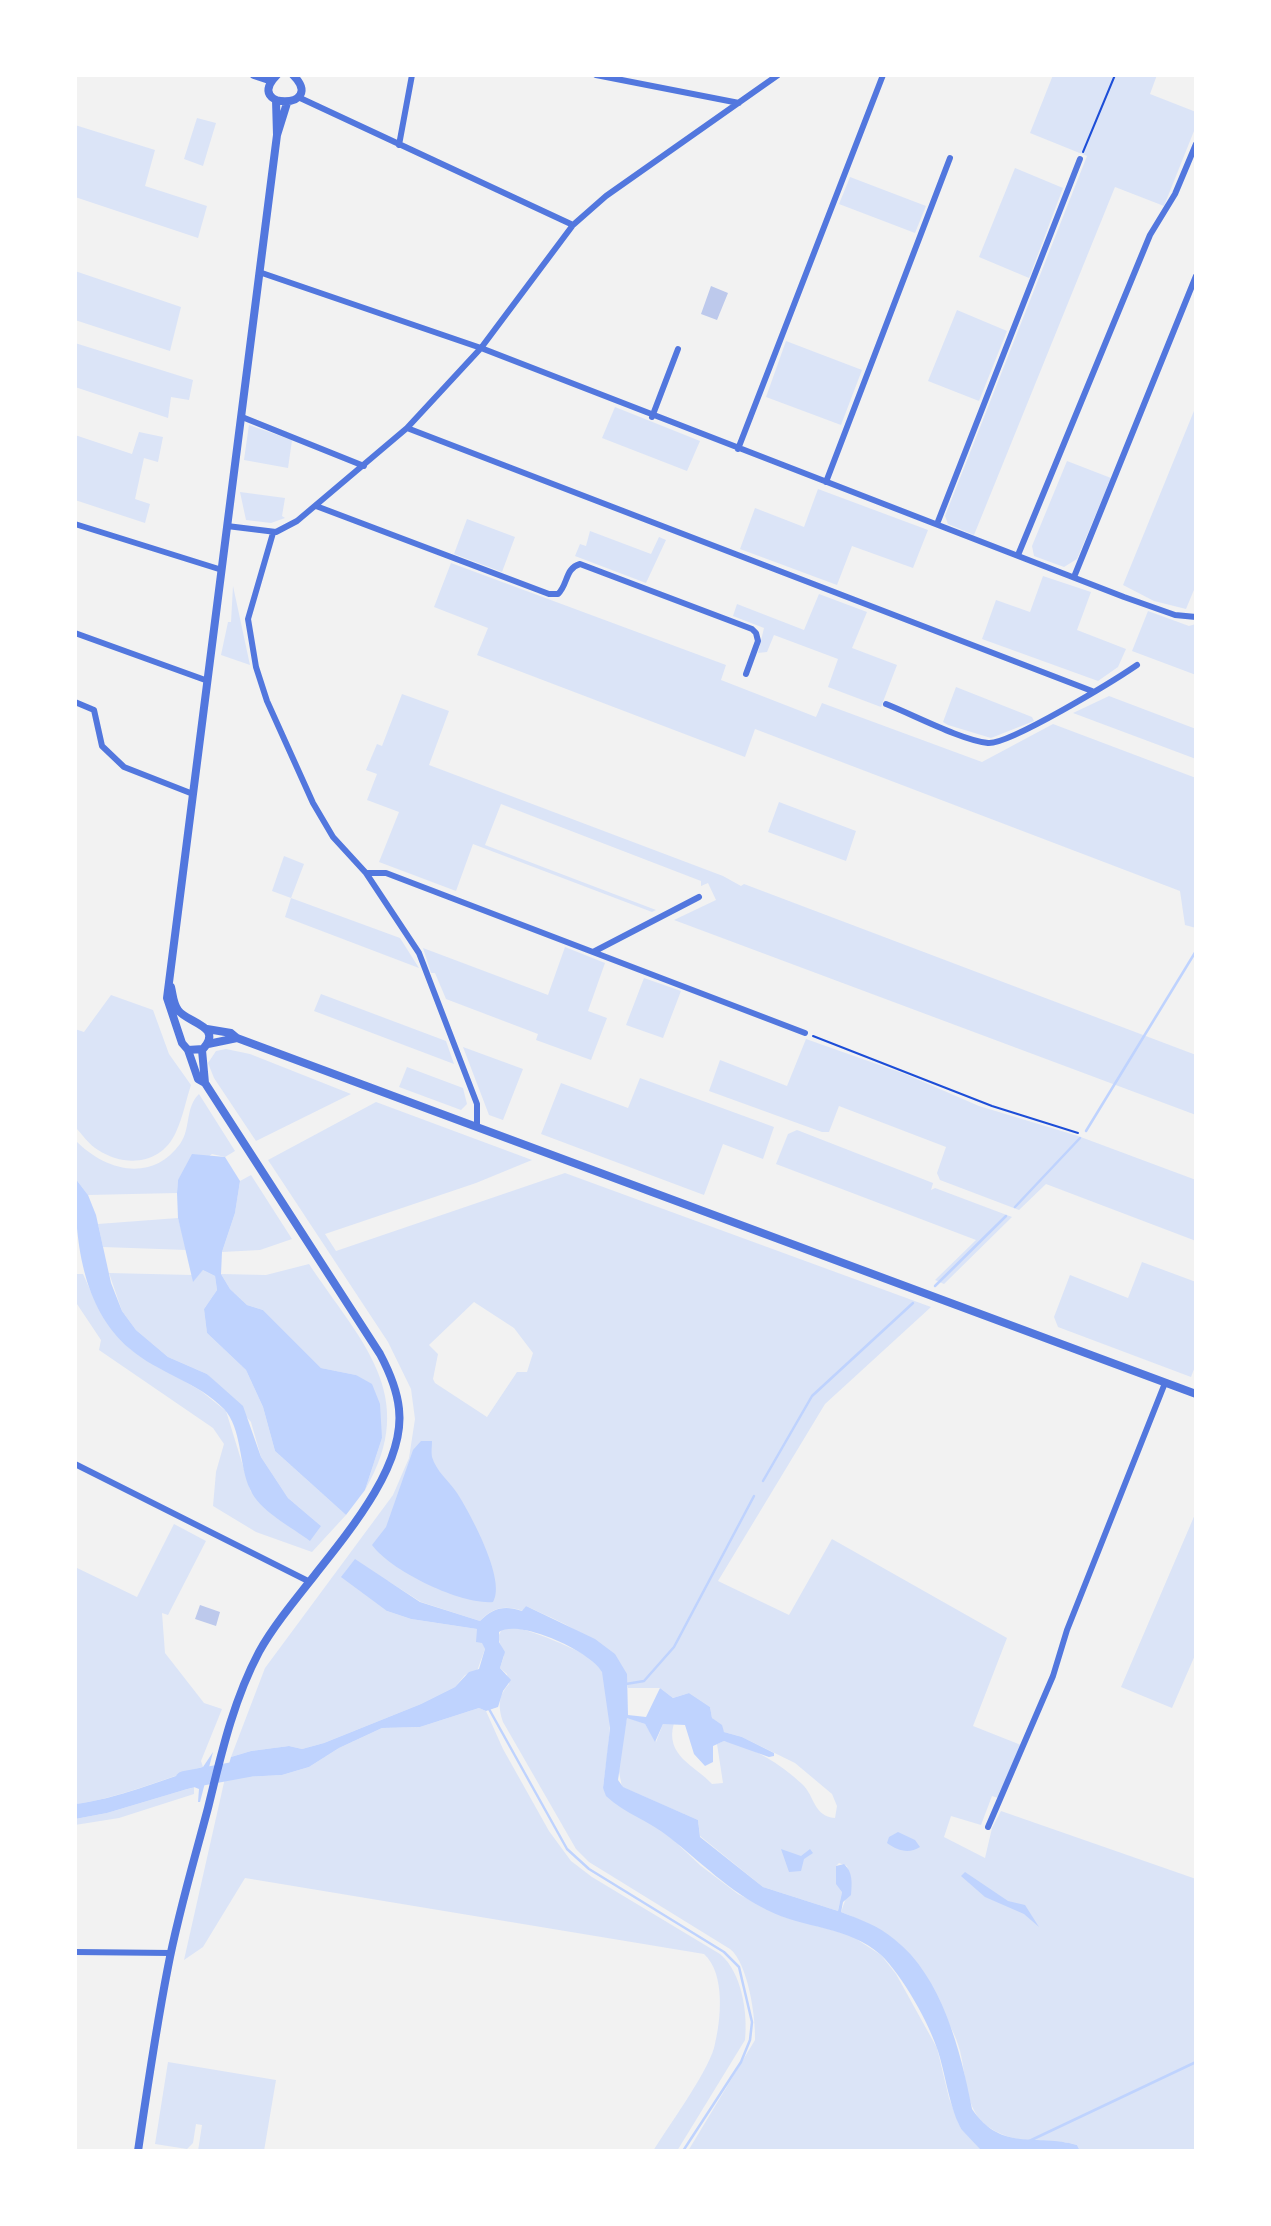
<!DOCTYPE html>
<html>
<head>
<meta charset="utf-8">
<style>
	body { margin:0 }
	#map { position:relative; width:1271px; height:2226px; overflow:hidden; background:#f2f2f2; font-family:"Golos Text",sans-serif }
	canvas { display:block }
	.frame { position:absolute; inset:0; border:77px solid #fff; pointer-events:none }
</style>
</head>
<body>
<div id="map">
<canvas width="1271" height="2226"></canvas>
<div class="frame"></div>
</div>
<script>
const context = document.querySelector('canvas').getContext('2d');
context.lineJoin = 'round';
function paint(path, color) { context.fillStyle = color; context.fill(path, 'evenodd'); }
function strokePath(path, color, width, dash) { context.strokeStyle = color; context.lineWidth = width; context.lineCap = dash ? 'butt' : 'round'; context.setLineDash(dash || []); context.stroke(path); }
const green = new Path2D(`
	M1053 75H1157L1150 94 1196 112V126L1164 206 1115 187 974 535 948 524 945 516 1087 156 1030 133Z
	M197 118 216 123 203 166 184 159Z
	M75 125 155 150 145 186 207 206 198 238 75 197Z
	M1015 168 1063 188 1029 278 979 257Z
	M850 177 926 206 915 233 839 204Z
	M75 271 181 307 170 351 75 320Z
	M957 310 1007 331 979 401 928 381Z
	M786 341 862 370 841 425 766 397Z
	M75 343 193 380 189 400 171 397 168 418 75 387Z
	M1196 406V585L1186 609 1154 601 1123 585Z
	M615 407 700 441 687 471 602 438Z
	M249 425 292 440 288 468 244 460Z
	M139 432 163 437 158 462 144 458 135 499 150 504 145 523 75 500V435L132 454Z
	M1067 461 1111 478 1077 559 1064 567 1034 556 1032 546Z
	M818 489 928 530 913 568 852 546 837 585 740 549 755 508 804 527Z
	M240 492 285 498 282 516 285 518 271 523 246 520Z
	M467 519 515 537 502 572 454 554Z
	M590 531 651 554 659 537 666 540 646 583 575 556 580 544 586 546Z
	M451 563 726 665 721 680 816 717 822 703 982 762 1053 724 1196 778V928L1185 925 1180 891 755 729 745 757 477 655 488 628 434 607Z
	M1043 576 1091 592 1077 630 1126 649 1118 667 1098 681 982 639 996 600 1030 612Z
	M233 586 250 665 221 655 228 622H231Z
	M819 594 867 612 852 648 897 665 881 707 828 687 838 659 774 635 767 652 758 653 764 628 733 616 737 604 804 630Z
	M1148 611 1189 626 1196 624V675L1132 651Z
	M956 687 1032 717 1034 721 991 738 948 725 943 722Z
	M402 694 449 711 429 765 723 876 741 886 744 884 1196 1055V1115L674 920 716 900 708 883 701 886V881L501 804 485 845 656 910 652 912 473 844 456 891 379 862 399 812 367 800 377 774 366 770 377 744 382 746Z
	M1109 696 1196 729V759L1073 713Z
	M779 802 856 831 846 861 768 832Z
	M284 856 304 864 291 898 400 938 419 968 285 917 291 898 272 891Z
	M565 947 605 963 588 1011 607 1018 591 1060 536 1040 538 1034 446 999 435 973H431L423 948 548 995Z
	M644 978 681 991 663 1038 626 1025Z
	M321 994 446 1041 454 1064 314 1011Z
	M111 995 153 1010 169 1054 191 1085C186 1100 183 1117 176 1132 162 1164 126 1168 98 1150 89 1145 82 1134 75 1127V1029L84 1032Z
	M806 1039 905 1074 979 1106 1078 1136 1196 1180V1241L1046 1184 1019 1210 940 1180 937 1173 946 1147 839 1106 829 1132H822L709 1091 720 1060 787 1086Z
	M463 1047 523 1069 503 1120 489 1115Z
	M226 1049 250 1054 351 1094 256 1141 214 1078 208 1063 216 1051Z
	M407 1067 463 1088 467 1104 461 1110 399 1087Z
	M640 1078 774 1127 763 1159 723 1144 704 1195 541 1134 561 1083 628 1108Z
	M199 1094 235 1151 225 1157 212 1154 178 1180 177 1193 88 1195 75 1178V1140C104 1170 151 1184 180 1144 191 1129 185 1107 199 1094Z
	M376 1102 532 1160 476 1183 325 1234 336 1251 565 1173 931 1307 825 1404 718 1581 789 1615 832 1539 1007 1638 973 1726 1021 1745 998 1798 992 1796 981 1825 951 1816 944 1837 985 1858 992 1828 1001 1811 1196 1879V2151H1080L1077 2145C1046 2136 1021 2148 990 2128 964 2111 967 2078 960 2051 956 2035 948 2022 940 2008 913 1952 900 1935 841 1912L851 1884 847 1866 839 1863 836 1866 842 1892 838 1911 763 1887 700 1836 698 1820 622 1787 618 1767 627 1717 645 1724 656 1742 663 1724 674 1723C664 1756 696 1766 712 1784L723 1783 717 1744 724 1741C754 1747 779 1763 802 1784 815 1796 813 1816 835 1818L837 1806 832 1794 795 1763 742 1737 724 1732 712 1718 710 1707 689 1693 673 1698 660 1688H628C625 1647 560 1622 526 1606L523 1611C505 1605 493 1607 480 1621L421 1602 388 1581 387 1611 411 1619 477 1629 485 1649 477 1671 465 1675 455 1687 421 1704 324 1743 302 1749 289 1746 251 1751 231 1757 265 1668 393 1495 409 1458 415 1419 411 1389 388 1342 268 1160ZM474 1302 514 1328 533 1353 527 1372H517L487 1417 435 1383 433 1379 438 1354 429 1345Z
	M797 1130 933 1183 931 1190 935 1188 1012 1217 944 1284 935 1280 976 1240 776 1164 788 1134Z
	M251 1175 292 1239 260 1250 222 1252 235 1213 240 1181Z
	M178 1218 187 1250 103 1247 98 1224Z
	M1142 1262 1196 1282V1364L1191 1377 1058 1327 1054 1317 1070 1275 1128 1298Z
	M309 1264C360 1341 421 1395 365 1490L382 1438 356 1375 321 1368 263 1310 247 1305 230 1289 221 1274 266 1275Z
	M203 1270 215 1276 217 1290 204 1309 207 1333 246 1370 263 1407 275 1451 346 1515 312 1552 256 1532 213 1506 216 1472 224 1444 213 1428 99 1350 101 1340 75 1301V1274H83L97 1305 130 1349 201 1391 226 1411 251 1492 321 1526 288 1498 261 1457 251 1422 207 1374 168 1357 136 1330 122 1311 109 1273 192 1275 193 1281Z
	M1196 1512V1653L1172 1708 1121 1687Z
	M174 1524 206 1541 168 1615 162 1613 165 1653 204 1703 222 1709 201 1761 203 1767C162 1779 117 1799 75 1804V1567L137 1597Z
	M508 1627C527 1629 543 1636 560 1643 572 1649 589 1654 598 1665 619 1693 607 1755 603 1788L669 1836 701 1866 738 1894 784 1917 850 1935 881 1955 896 1974 937 2048 949 2098 961 2129 984 2151H688L755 2040C756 2018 748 1963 730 1949L589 1862 576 1849 503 1722C498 1707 498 1696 509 1684L507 1674 500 1668 504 1656 498 1637 502 1629Z
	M479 1708 486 1711 503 1749 549 1831 571 1861 592 1877 720 1954C742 1972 748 2014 745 2040L677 2151H653C668 2127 707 2073 714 2048 721 2021 726 1974 704 1954L245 1878 203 1947 184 1960 225 1778 282 1775 309 1767 339 1748 382 1728 420 1727Z
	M194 1787V1794L119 1818 75 1825V1819L107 1813Z
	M168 2062 276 2080 264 2151H198L202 2125 196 2124 193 2143 187 2149 155 2144Z`);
const water = new Path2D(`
	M192 1154 225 1157 240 1181 235 1213 222 1252 221 1274 230 1289 247 1305 263 1310 321 1368 356 1375 372 1384 380 1404 382 1438 365 1490 346 1515 275 1451 263 1407 246 1370 207 1333 204 1309 217 1290 215 1276 203 1270 193 1282 178 1218 177 1193 178 1180Z
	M75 1178 88 1195 96 1215 111 1283 122 1311 136 1330 168 1357 207 1374 243 1406 261 1457 288 1498 321 1526 310 1541C292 1527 259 1511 250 1489 239 1466 242 1428 224 1409 198 1382 158 1373 130 1349 81 1307 75 1238 75 1178Z
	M421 1441H432C432 1446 431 1452 432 1457 436 1471 449 1481 457 1493 470 1513 507 1581 493 1602 461 1605 391 1571 372 1545L386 1527 413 1450Z
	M355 1559 420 1602 480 1621C493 1608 504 1605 522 1611L526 1606 595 1639 615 1654 627 1674 628 1715 646 1717 660 1688 673 1698 689 1693 710 1707 712 1718 722 1725 724 1732 742 1737 774 1753V1756L769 1757 724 1741 713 1746V1762L705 1766 694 1754 685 1725 663 1724 655 1742 645 1724 627 1718 618 1780 623 1787 698 1820 700 1837 763 1887 838 1911 842 1892 836 1884V1866L844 1864C853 1872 852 1883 851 1895L843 1902 841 1912C859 1919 879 1926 894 1939 942 1976 961 2052 972 2109 1002 2153 1036 2133 1077 2145L1080 2151 980 2149 961 2129 956 2118C948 2096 945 2074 938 2051 929 2023 902 1975 881 1955 849 1926 804 1929 767 1910 729 1891 702 1863 669 1837 650 1821 625 1814 606 1796L603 1788 610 1728 602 1672C592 1652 519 1618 499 1632V1642L505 1652 500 1668 511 1680 503 1691 498 1707 486 1711 479 1708 420 1727 382 1728 339 1748 309 1767 282 1775 225 1778 231 1757 251 1751 289 1746 302 1749 324 1743 421 1704 455 1687 469 1672 479 1669 485 1649 482 1643 476 1642 477 1629 411 1619 387 1611 341 1577Z
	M213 1752 200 1802H198L199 1789 194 1787 107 1813 75 1819V1804C117 1799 162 1780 203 1767Z
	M898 1832 915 1840 920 1847C909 1854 898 1851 887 1843L889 1837Z
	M781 1849 801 1856 810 1849 813 1853 804 1859 801 1871 789 1872Z
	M965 1872 1008 1901 1025 1905 1039 1927 1024 1914 985 1897 961 1876Z`);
const stream = new Path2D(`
	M1086 1131 1196 951
	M1015 1207 1080 1138
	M935 1286 1006 1216
	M763 1481 812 1396 913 1303
	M626 1684 644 1681 674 1647 754 1496
	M489 1709 567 1849 589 1869 724 1952 739 1967 752 2022 750 2040 741 2062 683 2151
	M1025 2143 1196 2062`);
const river = new Path2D(`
	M184 1780 249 1768`);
const building = new Path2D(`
	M711 286 728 293 717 320 701 314Z
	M200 1605 220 1612 216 1626 195 1619Z`);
const path = new Path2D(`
	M1083 152 1115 75
	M813 1036 992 1106 1078 1133`);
const minor = new Path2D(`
	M596 75 739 103
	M298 97 573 225
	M399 145 412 75
	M259 272 481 348 1124 597 1175 615 1196 617
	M242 417 364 466
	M652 417 678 349
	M407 428 1092 691
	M738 449 883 75
	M826 482 950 158
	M316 506 549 594H558C568 585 565 568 580 564L752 629 756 633 758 641 746 674
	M75 524 222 570
	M937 524 1080 159
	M227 526 276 532 297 521 407 428 481 348 573 225 606 196 778 75
	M273 533 248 619 256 667 267 701 313 803 333 837 366 873 419 953 477 1104V1126
	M1018 555 1150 235 1175 194 1196 144
	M1074 577 1196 276
	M75 633 208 681
	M75 702 94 710 102 746 124 767 193 794
	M886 704C914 715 961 740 988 743 1009 745 1115 680 1137 665
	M366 873H386L805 1033
	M595 951 699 897
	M75 1464 308 1581
	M988 1827 1053 1676 1067 1630 1165 1383
	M75 1952 171 1953`);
const tertiary = new Path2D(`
	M254 75 272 81
	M277 75C242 110 328 110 293 75
	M276 100 277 135
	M171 987C173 995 173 1003 178 1010 187 1023 224 1026 203 1049L188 1050
	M207 1029 231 1033 237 1038 1196 1394
	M208 1044 237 1038
	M202 1050 205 1083
	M138 2151C147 2090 156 2028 168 1967 178 1914 194 1861 208 1808 221 1755 233 1701 259 1652 296 1584 408 1488 399 1409 397 1389 389 1371 380 1354L205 1083 198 1079 188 1050 182 1043 167 998 277 135 287 103`);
paint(green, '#dbe4f7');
paint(water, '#bfd3fe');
strokePath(stream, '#bfd3fe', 2.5);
strokePath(river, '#bfd3fe', 18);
paint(building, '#bdc9ec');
strokePath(path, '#1d4ed8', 2);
strokePath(minor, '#5277de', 6);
strokePath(tertiary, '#5277de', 8);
</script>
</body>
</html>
